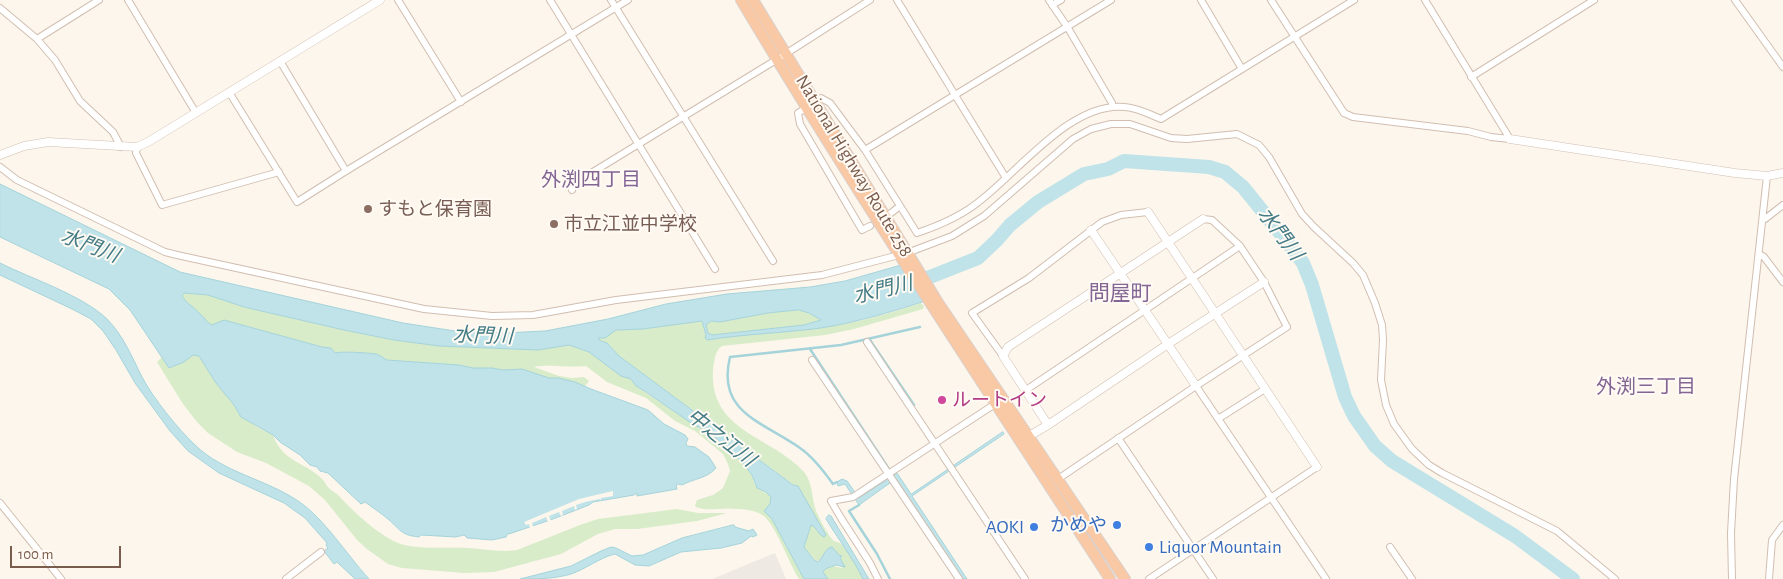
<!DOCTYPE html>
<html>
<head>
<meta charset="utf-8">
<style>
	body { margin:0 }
	#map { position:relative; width:1783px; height:579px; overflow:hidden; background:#fdf6ec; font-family:"Alegreya Sans",sans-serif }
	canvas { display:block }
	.scale { position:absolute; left:10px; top:546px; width:111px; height:22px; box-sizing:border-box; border:2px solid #7a5c4d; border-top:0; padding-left:6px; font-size:15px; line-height:18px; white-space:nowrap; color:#7a5c4d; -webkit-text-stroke:4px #fffaf3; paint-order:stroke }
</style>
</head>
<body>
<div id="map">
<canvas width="1783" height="579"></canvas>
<div class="scale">100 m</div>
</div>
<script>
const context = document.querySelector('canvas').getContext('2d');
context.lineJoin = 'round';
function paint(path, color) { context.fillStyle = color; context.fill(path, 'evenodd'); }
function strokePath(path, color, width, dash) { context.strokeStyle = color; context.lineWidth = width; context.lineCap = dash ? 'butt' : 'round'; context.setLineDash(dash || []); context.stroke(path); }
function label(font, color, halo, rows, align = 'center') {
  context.font = font + ' "Alegreya Sans","Noto Sans JP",sans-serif'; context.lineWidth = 4; context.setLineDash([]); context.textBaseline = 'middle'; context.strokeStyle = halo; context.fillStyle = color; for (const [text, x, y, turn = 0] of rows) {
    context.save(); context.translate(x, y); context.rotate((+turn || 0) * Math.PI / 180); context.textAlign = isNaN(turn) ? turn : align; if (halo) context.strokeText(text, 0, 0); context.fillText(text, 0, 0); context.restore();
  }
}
const industrial = new Path2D(`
	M775 553 786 579H712Z`);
const green = new Path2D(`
	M184 293 208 295 243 307 344 330 394 340 439 346 538 350 569 345 589 352 621 375 631 379 636 386 698 427C709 428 745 463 751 474 754 479 753 484 758 488 762 492 767 492 771 497L768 514 772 519 804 579H799C789 563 776 527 765 517 757 510 744 509 735 509 723 507 706 512 696 507L695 505 697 500 713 495 723 488 730 471 728 464 723 454 695 431 675 421 646 398 607 382 586 366C568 368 551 364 534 367L559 376 572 378 584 377 589 381 585 386 558 378H549L522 369 503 370 492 368H473L459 365 387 360C383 358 380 355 376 354 370 353 341 351 335 353L331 348 322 347 224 320 216 325H210C201 315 190 307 182 296Z
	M921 303 924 306 923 309 854 329 825 335 722 346C715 350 714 362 713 370 709 432 772 436 804 472 814 484 811 502 818 515 820 520 830 538 834 541 836 542 839 542 841 544 851 552 858 568 863 579H828L824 574V570L833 566 842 568 840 558 841 555 816 561 804 547 811 524C817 527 818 535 824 537L795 486 619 356 607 343 601 341 598 338 616 330 643 329 702 321 707 340C744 334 780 333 817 328 852 324 888 314 921 303Z
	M799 310 809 313 822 320 804 325 712 335 708 333 706 325 711 321 720 322 768 313Z
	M193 355 199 356 201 359 216 383 234 405 239 414 257 427 273 435C283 463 306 462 323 480 325 481 325 484 327 486 330 490 335 492 339 496 354 512 377 534 398 543 416 550 450 547 470 548 483 549 495 551 508 551L517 550 580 525 598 519 677 509 698 513H727L697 521 637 529H615L598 534 561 554 494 572 464 573 402 568 388 564 367 549 357 540 325 500 309 486 266 463 237 452 208 433 197 422 183 404 157 362 162 357 169 368 184 362Z`);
const water = new Path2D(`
	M0 184 180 272 403 323 455 331 502 333 545 331 608 319 666 304 727 294 810 287 845 281 908 263 931 299C895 311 858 322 821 328 783 333 745 334 707 340L705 338 706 335 702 321 643 329 616 330 605 338H598L601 341 607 343 619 356 793 485 798 486 826 535 824 537C818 535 817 527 811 525L804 547 814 560 818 562C824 557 824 549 832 547L839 555 842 556 840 558 845 567 836 565 825 569 823 572 828 579H804L772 519 764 511 770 504 771 497 766 492 757 488 752 475 742 462 708 431 694 425 646 392 636 386 631 379 621 376 589 352 569 345 538 350 439 346 394 340 344 330 244 307 208 295 184 293 182 296C188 305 194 307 200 314 205 318 207 323 212 325L224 320 322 347 331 348 335 353C341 351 370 353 376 354 380 355 383 358 387 360L459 365 473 368H492L503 370 522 369 549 378H558L575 382 591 389 648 410 664 424 685 435 688 439 686 443 687 446 695 447 709 457 716 468C708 478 693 479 682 485L678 484 676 485 677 489 637 496V493L634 495 593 502 589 505 553 519 509 534 508 533 506 537 492 540 467 538 464 535 456 537 421 535 419 537C400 535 400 529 388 519 381 513 373 508 365 502L361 504 328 473 320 471 317 467 310 465 300 455 280 442 273 435 241 417 234 405 216 383 199 356 193 355 184 362 169 368 130 310 109 289 0 237ZM799 310 809 313 821 320 804 325 712 335 708 333 706 325 711 321 720 322 768 313Z
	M0 263C32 279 82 295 107 319 123 335 132 357 142 377 153 398 178 429 195 445 224 473 266 479 298 501 324 518 347 555 369 579H355L337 562 334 564 324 551 328 548 326 545 327 543 305 518 284 503 219 473 188 451 170 431 135 383 116 350 103 331 91 319 72 309 0 275Z
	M1003 432 1004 434 912 496 967 579H963L897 480 890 483 859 505 845 484 838 486 837 482 842 479 847 481 859 498 897 473 911 494Z
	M829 515 831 516 869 579H863C853 558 838 539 826 519Z
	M734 525 735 527 749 531 753 529 757 535 753 537 751 536 742 543 721 548 681 552 649 566 635 565 615 554C599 558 586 569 571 574 554 579 537 579 520 579L571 566 601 551 611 547 616 548 632 556 643 555 682 538Z`);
const pier = new Path2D(`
	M613 491V496L601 498V500L599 499 585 502 576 505 577 509 575 510 574 506 562 511 563 515 561 516 559 512 549 516 551 521 548 522 546 517 532 523 533 527 530 528 529 524 526 525 524 522 579 499Z`);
const stream = new Path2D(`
	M870 340 914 405
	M810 349 889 469
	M837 482 833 484C823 470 813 457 800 448 764 422 716 413 730 357L841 345 920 327
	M859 505 849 511 877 554 890 579`);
const river = new Path2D(`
	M912 284 978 258 997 240 1010 225 1038 202 1084 174 1108 169 1124 161 1209 167 1225 172 1243 187 1285 239 1303 263 1312 285 1345 397 1354 416 1375 446 1392 461 1515 536 1573 579`);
const minor = new Path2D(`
	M128 0 196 113
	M398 0 461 102
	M550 0 715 269
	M611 0 773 261
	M897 0 955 95 1111 0
	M1049 0 1068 28 1112 103V107
	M1201 0 1242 69
	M1271 0 1344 113 1353 117 1468 131 1491 137 1510 139
	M1425 0 1510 139
	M1735 0 1783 67
	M1052 5 1061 0
	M0 8 37 39 55 60 80 101 113 132 121 147
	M37 39 99 0
	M1471 77 1594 0
	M229 92 297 202 346 171 280 61
	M815 102 821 98 830 103 865 150 917 233C941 225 962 216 981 200 1020 170 1072 101 1125 107 1138 108 1149 114 1161 119L1354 0
	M806 108 798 113 800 124 862 230 870 226
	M137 147 136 153 162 205 279 172
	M865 150 955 95 1006 178
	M0 167 17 180 165 252 177 255 424 309 492 316 533 315 616 300 822 275 899 255
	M346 171 628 0
	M572 190 570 186 776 60 870 0
	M891 213 900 206
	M1763 219H1765L1783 205
	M907 253 952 236 984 216 1073 139 1091 129 1111 124H1130L1171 138 1187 139 1237 134 1259 145 1269 157 1302 214 1314 227 1353 263 1363 275 1375 303 1382 325 1383 340 1381 380 1386 405 1394 424 1412 449 1429 465 1442 473 1557 531 1615 579
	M1759 254 1764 257 1783 282
	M867 342 1025 579
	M1003 356 972 313 1029 278 1102 222 1121 215 1148 212
	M812 360 959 579
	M1196 386 1326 579
	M1026 390 1240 246
	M1218 419 1265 389
	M1118 438 1213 579
	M1058 479 1196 386 1287 327 1264 282 1240 246 1212 220 1203 219
	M0 503 61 579
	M1390 547 1412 579
	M286 579 321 552
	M878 579 870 563 841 518 831 501 853 497 995 404
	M1149 579 1317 467
	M1732 579 1731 533 1734 479 1767 176
	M1769 579 1772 540 1783 525`);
const tertiary = new Path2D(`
	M1510 139 1735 173 1767 176 1783 173
	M0 155 24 146 48 142 137 147 148 142 380 0
	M1148 212 1317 467
	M1203 219 1008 347 1003 356 1048 425 1168 344 1264 282
	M1091 230 1196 386
	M1024 439 1048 425`);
const trunk = new Path2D(`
	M741 0C858 196 985 387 1110 579
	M753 0 937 301 1125 579`);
const markers = [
	[368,209,5,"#8d6e63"],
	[554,224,5,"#8d6e63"],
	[942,400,5,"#d1479c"],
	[1117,525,5,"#3f7fe0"],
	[1034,527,5,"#3f7fe0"],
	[1149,547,5,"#3f7fe0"]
];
const streetNames = [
	["National Highway Route 258",854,166,59]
];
const educationNames = [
	["すもと保育園",378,209],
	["市立江並中学校",564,224]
];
const hotelNames = [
	["ルートイン",952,400]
];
const shopNames = [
	["かめや",1107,525],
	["AOKI",1024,527],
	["Liquor Mountain",1159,547,"left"]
];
const neighbourhoodNames = [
	["外渕四丁目",591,180],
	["外渕三丁目",1646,387]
];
const waterNames = [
	["水門川",1280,234,53],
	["水門川",90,246,21],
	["水門川",883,290,-14],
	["水門川",483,336,2],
	["中之江川",721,438,38]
];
const quarterNames = [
	["問屋町",1120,294]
];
paint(industrial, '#efe9e4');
paint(green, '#d8ecc9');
paint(water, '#bfe3e8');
strokePath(water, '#a5d3da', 1);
paint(pier, '#fdf6ec');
strokePath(stream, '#a5d3da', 2.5);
strokePath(river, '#bfe3e8', 14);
strokePath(minor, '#d1beb0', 8);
strokePath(tertiary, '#d1beb0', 9);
strokePath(trunk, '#dad1cd', 12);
strokePath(minor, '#fff', 6);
strokePath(tertiary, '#fff', 8);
strokePath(trunk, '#f9c8a4', 10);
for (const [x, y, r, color] of markers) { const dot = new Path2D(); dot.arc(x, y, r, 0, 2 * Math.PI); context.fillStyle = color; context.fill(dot); strokePath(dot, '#fffaf3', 2); }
label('19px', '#7a5c4d', '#fffaf3', streetNames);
label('19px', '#785e54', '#fffaf3', educationNames, 'left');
label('19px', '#b23c85', '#fffaf3', hotelNames, 'left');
label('19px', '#366cbe', '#fffaf3', shopNames, 'right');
label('20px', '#846695', '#fffaf3', neighbourhoodNames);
label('italic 20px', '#437c86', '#fffaf3', waterNames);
label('21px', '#846695', '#fffaf3', quarterNames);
</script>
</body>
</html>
